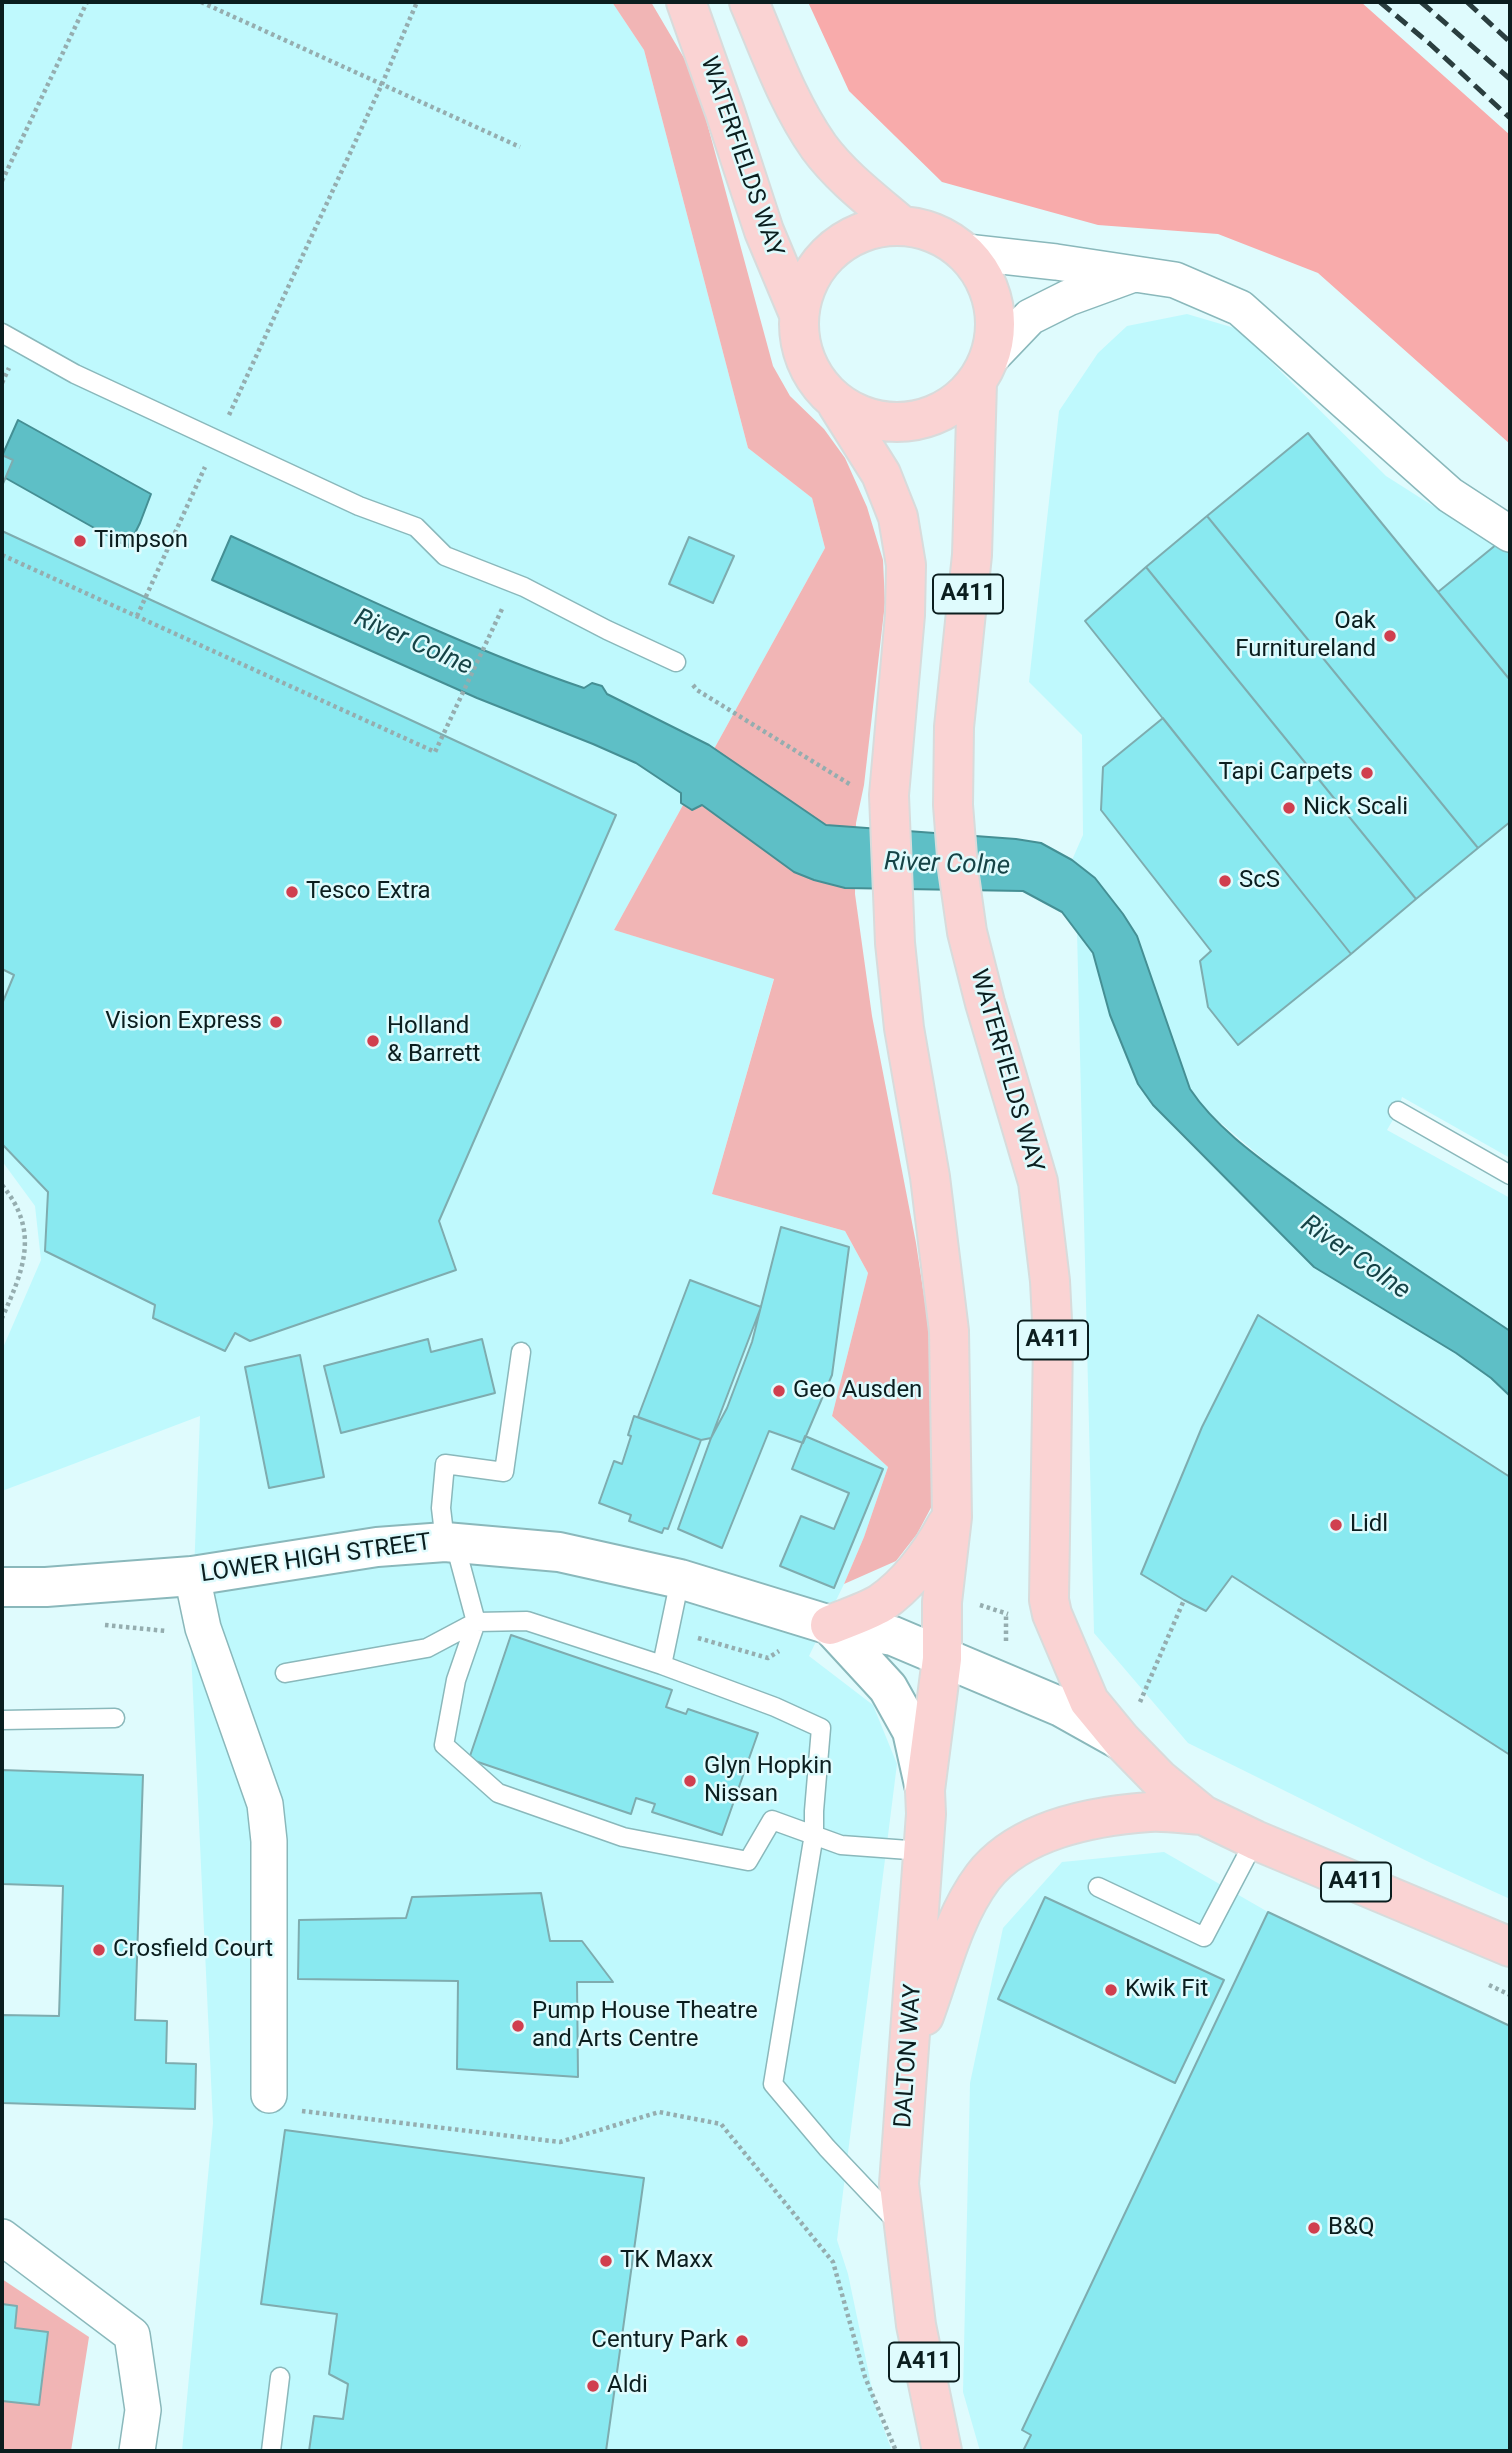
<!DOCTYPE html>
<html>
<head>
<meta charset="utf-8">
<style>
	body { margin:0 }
	#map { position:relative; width:1512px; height:2453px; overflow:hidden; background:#dffbfd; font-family:Roboto,sans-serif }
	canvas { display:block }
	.frame { position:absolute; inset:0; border:4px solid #0b1e1f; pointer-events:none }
</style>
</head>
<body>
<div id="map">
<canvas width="1512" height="2453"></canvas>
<div class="frame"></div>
</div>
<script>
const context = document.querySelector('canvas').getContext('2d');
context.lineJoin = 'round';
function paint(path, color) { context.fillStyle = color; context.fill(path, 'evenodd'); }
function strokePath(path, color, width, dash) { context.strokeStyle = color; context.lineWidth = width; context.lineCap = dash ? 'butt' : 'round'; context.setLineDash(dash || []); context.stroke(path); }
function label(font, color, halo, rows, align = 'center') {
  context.font = font + ' Roboto,sans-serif'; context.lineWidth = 5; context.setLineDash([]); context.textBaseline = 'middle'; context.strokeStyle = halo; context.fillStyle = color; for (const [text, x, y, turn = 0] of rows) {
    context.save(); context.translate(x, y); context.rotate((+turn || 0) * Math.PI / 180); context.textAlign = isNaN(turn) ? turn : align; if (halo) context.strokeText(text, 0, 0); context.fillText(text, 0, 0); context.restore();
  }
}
const built = new Path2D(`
	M2 2H612L644 50 748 448 812 498 825 548 614 930 774 978 712 1194 845 1231 868 1273 832 1416 888 1467 864 1537 844 1584 809 1656 873 1705 897 1764 837 2240 848 2274 876 2408 892 2451H182L213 2123 191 1651 200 1416 2 1491V1350L41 1260 35 1206 2 1161Z
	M1187 314 1238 329 1386 476 1510 555V1158L1402 1097 1398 1111 1387 1130 1510 1198V1331L1339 1217 1276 1170 1201 1106 1190 1089 1137 936 1095 878 1072 860 1083 835 1082 735 1029 682 1059 411 1098 353 1127 326Z
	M1077 931 1093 953 1110 1015 1138 1084 1153 1105 1181 1135 1314 1267 1456 1353 1491 1378 1510 1396V1899L1433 1864 1188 1743 1094 1633Z
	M1164 1852 1268 1912 1510 2026V2451H980L963 2392 970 2083 1003 1928 1062 1862Z`);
const green = new Path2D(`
	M612 2H651L694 75 773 366 790 396 824 429 845 458 867 507 883 560 885 603 864 785 856 823 855 894 872 1016 916 1243 929 1329 934 1502 917 1534 896 1561 844 1584 864 1537 888 1467 832 1416 868 1273 845 1231 712 1194 774 979 614 930 825 548 812 498 748 448 644 50Z
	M2 2279 89 2337 71 2451H2Z`);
const forest = new Path2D(`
	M808 2H1361L1510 135V444L1318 273 1218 234 1098 225 942 182 849 91Z`);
const water = new Path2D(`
	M18 420 151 494 140 523 128 547 2 476V456Z
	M231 536C347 589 463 647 584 688L592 683 602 686 607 694 709 745 826 825 1016 839 1041 843 1072 860 1095 878 1123 914 1137 936 1190 1089C1216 1128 1259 1158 1297 1186 1366 1237 1439 1283 1510 1331V1396L1491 1378 1456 1353 1314 1267 1153 1105 1138 1084 1110 1015 1093 953 1062 912 1023 891 845 888 814 880 794 872 702 805 692 810 681 803V793L636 763 593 744 477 698 212 580Z`);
const building = new Path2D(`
	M1308 433 1510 680V822L1478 848 1207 516Z
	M2 455 13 460 2 486Z
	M1207 516 1478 848 1416 899 1146 567Z
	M2 531 616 815 439 1221 456 1270 250 1341 235 1333 225 1351 153 1318 155 1305 45 1251 48 1192 2 1144V1004L14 975 2 969Z
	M689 537 734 556 713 603 669 584Z
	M1497 544 1510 553V680L1438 592Z
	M1146 567 1416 899 1351 954 1085 621Z
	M1163 718 1351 954 1238 1045 1208 1007 1200 961 1211 951 1101 810 1103 767Z
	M781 1227 849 1247 832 1375 803 1443 769 1431 722 1548 678 1529 711 1438 727 1408 752 1342Z
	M690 1280 761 1307 711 1438 701 1440 638 1417Z
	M1258 1315 1510 1477V1755L1232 1576 1206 1611 1184 1600 1141 1574 1202 1427Z
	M428 1339 431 1352 482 1339 495 1393 341 1433 324 1366Z
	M300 1355 324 1477 269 1488 245 1367Z
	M634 1416 701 1440 668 1529 664 1528 662 1533 629 1521 631 1515 599 1503 614 1461 622 1464 631 1436 628 1435Z
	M805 1436 883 1469 834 1588 780 1566 801 1516 834 1529 849 1493 792 1469Z
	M511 1635 672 1690 666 1707 686 1714 688 1709 758 1733 722 1835 652 1812 655 1804 636 1798 631 1814 469 1759Z
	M2 1770 143 1775 135 2020 167 2021 166 2063 196 2064 195 2109 2 2103V2015L59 2016 63 1886 2 1884Z
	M541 1893 550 1941H582L613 1982H577L578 2077 457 2069 458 1981 298 1979 299 1920 406 1918 412 1897Z
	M1045 1897 1224 1980 1175 2083 998 1999Z
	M1268 1912 1510 2026V2451H1023L1031 2435 1022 2430Z
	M285 2130 644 2178 606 2451H309L314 2416 343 2419 348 2384 329 2374 337 2314 261 2304Z
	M2 2304 17 2306 15 2328 48 2332 39 2405 2 2401Z`);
const path = new Path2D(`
	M201 2 520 147
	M2 181 87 2
	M2 383 9 368
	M229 415 382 84 417 2
	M2 555 435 752 502 609
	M137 616 205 467
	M693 685 697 690 851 785
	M2 1185C40 1231 24 1269 2 1318
	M980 1605 1008 1614
	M105 1625 166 1631
	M698 1638 768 1658 779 1651
	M1006 1641V1614
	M1140 1702 1184 1600
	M1489 1985 1510 1995
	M302 2111 560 2142 659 2112 721 2124 833 2262 865 2377 896 2451`);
const lane = new Path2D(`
	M2 333 75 374 359 506 416 527 445 556 524 587 607 630 676 662
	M1398 1111 1510 1175
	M445 1542 441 1508 445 1464 504 1472 521 1352
	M455 1544 476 1622 456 1680 444 1745 498 1793 623 1837 748 1861 772 1820 841 1845 922 1851
	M662 1665 775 1707 821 1728 814 1811V1834L773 2084 827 2148 898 2223
	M285 1673 427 1648 476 1622 527 1621 662 1665 680 1579
	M2 1720 115 1718
	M1098 1887 1204 1937 1255 1840
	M271 2451 280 2377`);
const street = new Path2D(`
	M966 252 1056 262 1175 280 1240 308 1450 495 1510 534
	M986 363 1030 317 1068 298 1131 275
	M192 1576 203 1628 265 1804 269 1841V2095
	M2 2237 132 2335 143 2410 137 2451`);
const secondary = new Path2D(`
	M2 1587H46L192 1576 377 1547 445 1542 559 1552 680 1579 830 1625 893 1636 1061 1707 1120 1740
	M830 1625 888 1688 912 1731 924 1785`);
const primary = new Path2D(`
	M686 2 725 112 764 231 798 312
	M749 2C770 51 788 103 819 147 841 177 873 201 901 225
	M799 324a98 98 0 1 1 196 0a98 98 0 1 1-196 0Z
	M977 383 972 555 954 727 953 805 958 869 967 932 985 1003 1038 1182 1050 1281 1053 1340 1049 1600 1052 1614 1089 1701 1122 1741 1159 1779 1203 1815 1255 1840 1510 1947
	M837 404 881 474 898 517 906 565 905 615 889 795 895 943 904 1028 930 1177 949 1331 952 1517 942 1602V1659L925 1790 926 1814 899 2184 916 2325 942 2451
	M830 1625C847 1618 866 1612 881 1603 910 1583 930 1555 947 1524
	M924 2016C941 1970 953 1917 983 1877 1019 1830 1093 1816 1149 1812 1167 1811 1185 1814 1203 1815`);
const rail = new Path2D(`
	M1380 2 1430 44 1510 118
	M1421 2 1510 79
	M1467 2 1510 42`);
const markers = [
	[80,541,7,"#d03f4f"],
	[1390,636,7,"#d03f4f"],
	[1367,773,7,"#d03f4f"],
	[1289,808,7,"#d03f4f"],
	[1225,881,7,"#d03f4f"],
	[292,892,7,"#d03f4f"],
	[276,1022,7,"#d03f4f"],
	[373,1041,7,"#d03f4f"],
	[779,1391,7,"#d03f4f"],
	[1336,1525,7,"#d03f4f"],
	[690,1781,7,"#d03f4f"],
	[99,1950,7,"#d03f4f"],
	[1111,1990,7,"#d03f4f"],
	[518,2026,7,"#d03f4f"],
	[1314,2228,7,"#d03f4f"],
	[606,2261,7,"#d03f4f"],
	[742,2341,7,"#d03f4f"],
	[593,2386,7,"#d03f4f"]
];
const shields = [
	[968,594,70],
	[1053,1340,70],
	[1356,1882,70],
	[924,2362,70]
];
const shieldNames = [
	["A411",968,594],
	["A411",1053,1340],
	["A411",1356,1882],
	["A411",924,2362]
];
const streetNames = [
	["WATERFIELDS WAY",741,157,71],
	["WATERFIELDS WAY",1006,1071,74],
	["LOWER HIGH STREET",316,1559,-8],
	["DALTON WAY",909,2056,-86]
];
const poiNames = [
	["Timpson",94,541],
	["Oak",1376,622,"right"],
	["Furnitureland",1376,650,"right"],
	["Tapi Carpets",1353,773,"right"],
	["Nick Scali",1303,808],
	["ScS",1239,881],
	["Tesco Extra",306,892],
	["Vision Express",262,1022,"right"],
	["Holland",387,1027],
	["& Barrett",387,1055],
	["Geo Ausden",793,1391],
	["Lidl",1350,1525],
	["Glyn Hopkin",704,1767],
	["Nissan",704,1795],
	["Crosfield Court",113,1950],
	["Kwik Fit",1125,1990],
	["Pump House Theatre",532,2012],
	["and Arts Centre",532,2040],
	["B&Q",1328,2228],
	["TK Maxx",620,2261],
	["Century Park",728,2341,"right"],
	["Aldi",607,2386]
];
const waterNames = [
	["River Colne",413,643,24],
	["River Colne",947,865,2],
	["River Colne",1355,1258,35]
];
paint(built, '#bff9fd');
paint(green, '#f1b5b5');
paint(forest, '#f8abab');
paint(water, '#5ebfc6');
strokePath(water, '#458f94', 2);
paint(building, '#89e9f0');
strokePath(building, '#7eacaf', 2);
strokePath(lane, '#8ab8bb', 21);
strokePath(street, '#8ab8bb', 38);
strokePath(secondary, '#8ab8bb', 42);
strokePath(primary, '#d8dbdb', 42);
strokePath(path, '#95adaf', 4.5, [3.5, 3.5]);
strokePath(lane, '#fff', 18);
strokePath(street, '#fff', 35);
strokePath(secondary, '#fff', 38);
strokePath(primary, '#fad3d3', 38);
strokePath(rail, '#2a3e3f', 5, [14, 7]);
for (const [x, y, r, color] of markers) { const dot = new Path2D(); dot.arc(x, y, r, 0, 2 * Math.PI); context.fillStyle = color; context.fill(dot); strokePath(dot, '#dffbfd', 2.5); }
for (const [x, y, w] of shields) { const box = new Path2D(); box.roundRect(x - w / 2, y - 19.5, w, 39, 5); context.fillStyle = '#dffbfd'; context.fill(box); strokePath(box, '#0b1e1f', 2); }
label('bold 23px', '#0b1e1f', null, shieldNames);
label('24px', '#0b1e1f', '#dffbfd', streetNames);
label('24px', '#0b1e1f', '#dffbfd', poiNames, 'left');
label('italic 26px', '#164346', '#dffbfd', waterNames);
</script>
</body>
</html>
